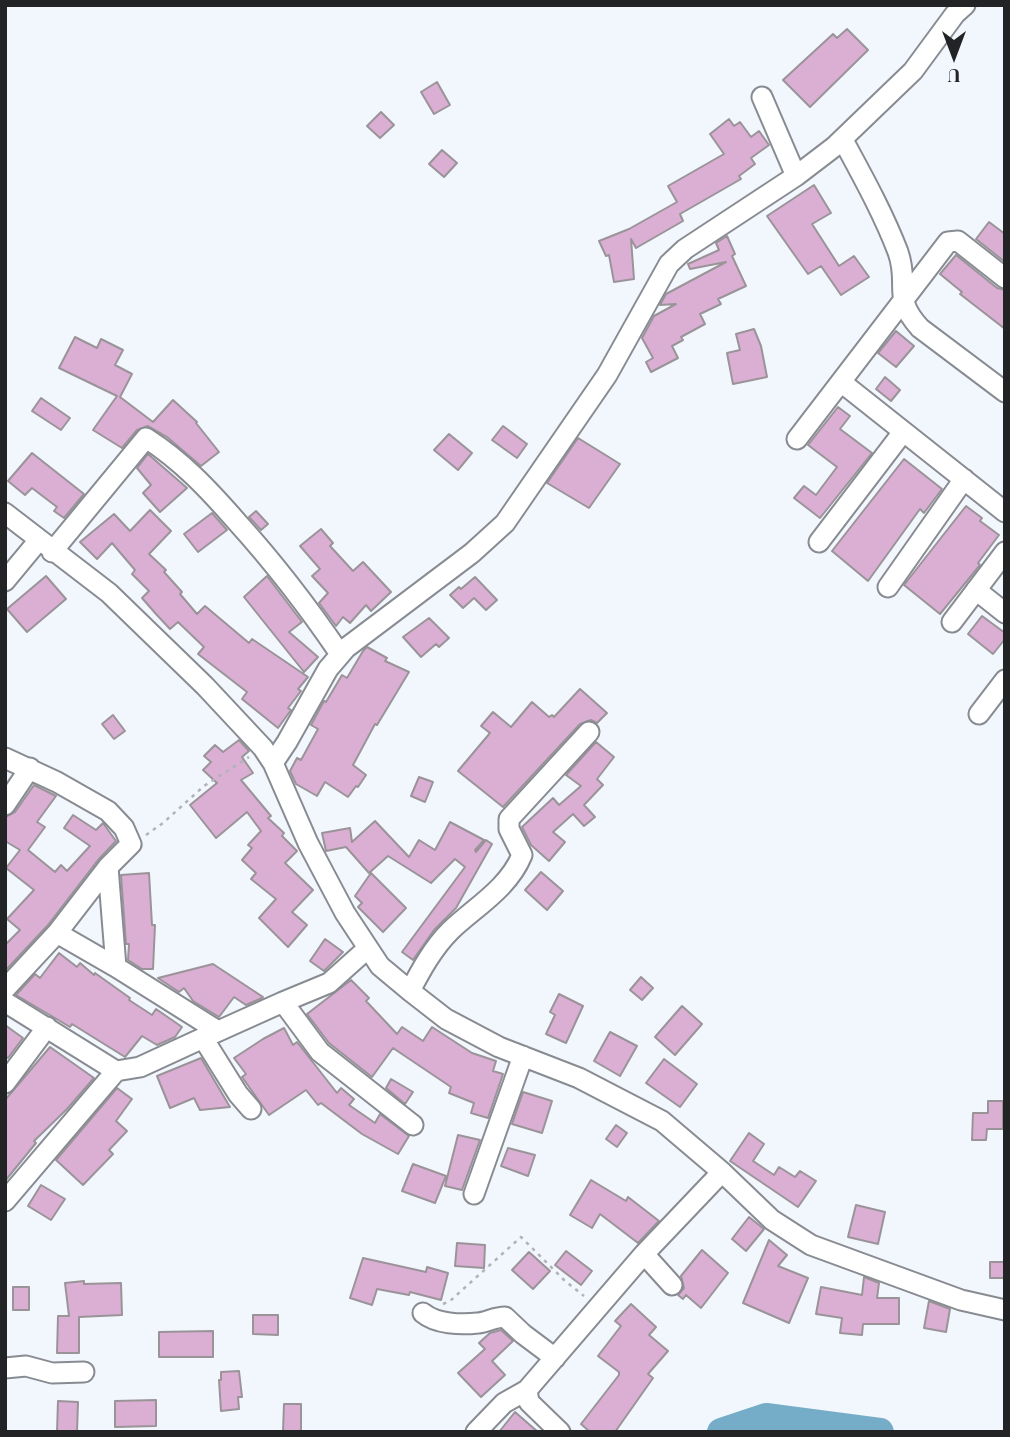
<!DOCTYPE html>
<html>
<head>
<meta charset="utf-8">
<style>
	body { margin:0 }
	#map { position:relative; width:1010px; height:1437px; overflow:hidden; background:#f2f6fd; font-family:"Playfair Display",serif }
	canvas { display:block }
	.frame { position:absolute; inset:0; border:7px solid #212325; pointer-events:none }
	.north { position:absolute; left:919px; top:21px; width:70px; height:70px; -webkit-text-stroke:5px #f2f6fd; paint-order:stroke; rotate:180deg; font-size:19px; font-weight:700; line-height:28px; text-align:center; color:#212325 }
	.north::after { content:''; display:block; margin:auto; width:24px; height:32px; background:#212325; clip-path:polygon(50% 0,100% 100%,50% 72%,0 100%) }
</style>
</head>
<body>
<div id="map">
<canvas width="1010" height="1437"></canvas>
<div class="frame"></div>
<div class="north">U</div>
</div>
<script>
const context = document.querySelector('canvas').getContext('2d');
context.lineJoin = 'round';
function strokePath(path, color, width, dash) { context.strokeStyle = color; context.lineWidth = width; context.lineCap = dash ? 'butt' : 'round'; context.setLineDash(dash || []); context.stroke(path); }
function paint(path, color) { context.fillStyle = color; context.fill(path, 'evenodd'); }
const river = new Path2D(`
	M721 1432 766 1417 880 1432`);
const building = new Path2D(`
	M847 29 868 50 810 107 783 80 833 34 837 38Z
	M437 82 450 105 434 114 421 92Z
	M381 112 394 125 380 138 367 126Z
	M729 119 734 126 740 122 751 137 759 131 769 145 751 158 755 164 739 176 741 179 680 214 683 221 636 248 631 239 634 279 614 282 609 255 606 256 599 241 629 229 677 202 668 186 724 154 710 134Z
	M442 150 457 163 444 177 429 164Z
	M814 185 831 213 812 224 839 266 854 256 869 277 841 295 821 266 808 274 767 216Z
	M989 222 1005 234V262L976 239Z
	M727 236 735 254 732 256 746 286 718 299 721 304 700 314 705 324 681 337 683 340 672 346 678 358 651 372 646 362 653 358 642 338 654 316 676 304 660 305 666 294 726 262 690 269 688 264 719 250 716 243Z
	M956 255 997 288 1005 290V329L960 294 962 292 940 274Z
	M754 329 761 346 767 377 733 384 727 353 740 350 736 334Z
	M896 331 914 346 896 367 878 353Z
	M75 337 97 348 101 339 123 350 115 365 132 374 120 397 153 422 173 400 197 422 196 423 219 452 201 466 167 437 148 426 137 430 122 448 93 430 117 396 59 368Z
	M885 377 900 390 891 401 876 389Z
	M41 398 70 418 61 430 32 411Z
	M838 407 850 416 840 429 872 453 820 518 794 498 804 486 816 495 837 467 808 445Z
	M503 426 527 444 517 458 492 440Z
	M449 434 472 453 458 470 434 450Z
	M578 438 620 464 589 508 547 483Z
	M32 453 84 494 64 518 54 511 57 507 32 488 25 495 8 481Z
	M148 454 187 488 160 512 143 493 151 485 137 468Z
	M904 459 942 489 924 513 920 509 868 581 832 551Z
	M966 506 982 518 980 521 999 535 978 563 980 565 940 614 904 585Z
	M150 510 171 531 149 554 166 570 164 572 182 592 180 594 197 614 205 606 249 643 252 639 308 677 298 689 301 691 288 708 291 710 278 728 242 699 247 692 198 654 204 647 178 622 170 629 156 614 142 598 149 591 132 574 135 570 112 543 97 559 80 542 114 514 130 531Z
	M256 511 268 524 261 530 249 517Z
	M212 513 227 530 198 552 184 534Z
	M321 529 333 543 330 546 353 571 363 562 391 592 371 611 366 605 350 623 343 617 336 626 319 603 328 593 312 576 320 569 300 546Z
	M46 576 66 599 27 632 7 609Z
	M267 576 302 622 289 632 318 657 304 672 244 597Z
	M475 577 497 600 486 610 474 598 463 608 450 595 459 587 461 589Z
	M982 616 1005 633V639L993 654 968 634Z
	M429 618 449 638 439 647 436 644 421 657 403 637Z
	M367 647 387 658 385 661 409 672 377 725 375 724 353 765 366 775 358 787 356 786 348 797 325 782 317 796 296 784 290 771 297 758 301 760 318 729 311 725 324 701 326 702 342 675 347 678 363 651Z
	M580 689 607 713 597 723 591 720 580 724 503 807 458 771 490 733 481 726 493 712 511 727 532 702 549 717 552 715 554 717Z
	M113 715 125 731 114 739 102 724Z
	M239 740 249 751 242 757 253 773 241 780 271 816 268 818 284 833 282 836 297 851 285 863 313 890 292 912 307 925 288 947 259 918 276 899 251 879 256 873 242 860 252 848 248 845 261 831 247 812 216 838 190 805 217 783 203 770 211 762 204 756 215 745 223 752Z
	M596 742 614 757 597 779 603 785 584 805 595 817 584 826 573 814 553 832 565 842 549 861 531 845 522 827 553 798 559 805 581 786 566 775Z
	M419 777 433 782 425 802 411 796Z
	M34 785 56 796 37 822 45 827 28 850 55 872 61 865 67 871 90 846 64 828 73 815 96 830 103 823 116 841 98 860 48 925 5 971V945L20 930 7 919 34 890 6 868 20 850 5 841V817L15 812Z
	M375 821 409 857 419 840 435 850 450 822 484 840 475 850 476 852 486 840 492 844 456 908 434 930 413 960 402 952 465 867 455 859 431 883 388 856 369 873 346 847 326 851 322 833 350 828 352 842Z
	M541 872 563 891 547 910 525 890Z
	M149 873 152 925H155L153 969H142L128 960 129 944H126L121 875Z
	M371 873 406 908 383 932 358 907 362 903 355 896Z
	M325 939 343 952 324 971 310 961Z
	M59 953 77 967 80 963 94 975 95 973 130 998 129 1000 152 1015 156 1009 182 1027 175 1037 157 1045 142 1036 125 1057 72 1024 70 1027 16 995 35 974 40 978Z
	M213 964 263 997 262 998 246 1005 234 997 219 1017 193 1001 184 988 179 992 158 978Z
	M641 977 653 988 642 1000 630 990Z
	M351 980 369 998 366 1001 397 1034 402 1027 423 1041 432 1027 472 1053 496 1061 493 1071 503 1074 488 1118 471 1113 474 1103 449 1093 451 1087 393 1048 372 1077 329 1043 307 1014Z
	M559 994 583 1006 566 1043 546 1034 555 1015 550 1012Z
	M682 1006 702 1024 675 1055 655 1037Z
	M5 1025 23 1038 8 1058 5 1056Z
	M284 1028 293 1045 297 1042 337 1093 341 1088 354 1099 349 1105 375 1123 380 1114 409 1136 398 1154 362 1134 321 1103 318 1105 306 1090 269 1115 242 1077 246 1074 234 1058 263 1039Z
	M610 1032 637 1046 620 1076 594 1061Z
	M50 1047 94 1078 67 1109 34 1141 36 1143 5 1181V1100Z
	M201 1058 230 1107 200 1110 194 1098 170 1108 157 1076Z
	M664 1059 697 1084 680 1107 646 1083Z
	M391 1079 413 1092 405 1104 386 1088Z
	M117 1088 132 1099 116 1121 127 1131 109 1150 113 1154 83 1185 56 1160Z
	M523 1092 552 1101 542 1133 512 1124Z
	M988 1101H1003V1129H987L986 1140H972L973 1113H988Z
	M616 1125 627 1133 617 1147 606 1139Z
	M749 1133 764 1144 753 1161 774 1175 779 1167 795 1177 800 1171 816 1181 798 1207 730 1161Z
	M458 1135 480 1140 462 1190 445 1186Z
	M508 1148 535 1155 528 1176 501 1166Z
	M413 1164 446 1176 435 1203 402 1191Z
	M591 1180 626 1201 628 1197 659 1221 638 1243 600 1214 592 1228 570 1215Z
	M41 1185 65 1199 51 1220 28 1206Z
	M856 1205 885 1212 878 1244 848 1237Z
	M749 1217 764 1229 746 1251 732 1239Z
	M769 1240 787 1255 778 1266 808 1278 789 1323 743 1303Z
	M457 1243 485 1245 484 1268 455 1266Z
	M702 1250 728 1273 701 1308 686 1295 683 1299 678 1295 684 1288 681 1276Z
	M566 1251 592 1271 581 1285 555 1265Z
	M529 1252 550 1271 533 1289 512 1270Z
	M363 1258 426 1272 427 1267 448 1273 441 1300 410 1292 409 1295 377 1289 372 1305 350 1298Z
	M990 1262H1005V1278H990Z
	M864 1277 879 1283 877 1298H899V1324H863L862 1335 840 1333 842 1318 816 1314 821 1287 862 1295Z
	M84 1281V1284L121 1283 122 1315 79 1317V1353H57L58 1316H69L65 1283Z
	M13 1287H29V1310H13Z
	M929 1301 950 1309 946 1332 924 1328Z
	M631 1304 656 1327 649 1335 668 1351 648 1374 653 1378 615 1432H590L581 1424 619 1375V1372L598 1356 621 1326 615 1321Z
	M253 1315H278V1335L253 1334Z
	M501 1330 513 1341 492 1361 505 1375 481 1397 458 1373 485 1349 479 1343 490 1333Z
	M213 1331V1357H159V1332Z
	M239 1371 242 1397H238L239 1409 221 1411 219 1380H221V1372Z
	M156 1400V1426L115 1427V1401Z
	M58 1401 78 1402 77 1432H57Z
	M284 1404H301V1432H283Z
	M515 1412 538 1432H499Z`);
const path = new Path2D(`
	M146 835 163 823 204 786 249 757
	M443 1304 450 1301 521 1237 564 1280 584 1296`);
const minor = new Path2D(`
	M762 97 796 176
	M843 140C863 177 883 213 898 252 910 286 891 296 920 328L1005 392
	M841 382 1005 512
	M797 439 948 242 958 241 1005 278
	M5 513 109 593 205 686 263 748 273 763 308 843 345 913 380 966 410 991 446 1019 499 1047 579 1078 662 1121 722 1172 772 1220 811 1245 961 1300 1005 1310
	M819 542 903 432
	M52 552 146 438C182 461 209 490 237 522 275 564 308 607 340 654
	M5 581 39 540
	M888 587 964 479
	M976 590 1005 613
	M952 622 1005 552
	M979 714 1005 680
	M5 758 57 782 108 811 124 828 131 844 108 867 116 967 218 1031
	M273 763 287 742 328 669 346 648 472 553 505 523 607 375 669 264 685 249 796 176 834 147 913 71 955 14 965 5
	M5 805 30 768
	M57 933 108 867
	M367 949 329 983 283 1002 320 1052 413 1125
	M5 989 57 933 116 967
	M410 991C421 970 433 948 450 931 475 907 508 889 522 855L509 829V819L589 732
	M5 1002 116 1071 140 1067 203 1038
	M5 1083 47 1027
	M251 1109 238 1094 203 1038 283 1002
	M474 1194 523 1056
	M5 1201 116 1071
	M644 1254 672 1285
	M423 1313C436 1324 461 1325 478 1323 487 1322 495 1317 505 1317L523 1334 555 1358
	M5 1368 26 1366 52 1373 84 1372
	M476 1432 504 1403 527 1390
	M560 1432 529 1402 527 1390 644 1254 722 1172`);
strokePath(river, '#75adc8', 28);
paint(building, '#dbafd4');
strokePath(building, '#9a9499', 2);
strokePath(minor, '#888c92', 23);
strokePath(path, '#b0b3b9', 2.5, [3.5, 5]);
strokePath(minor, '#fff', 19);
</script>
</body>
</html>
